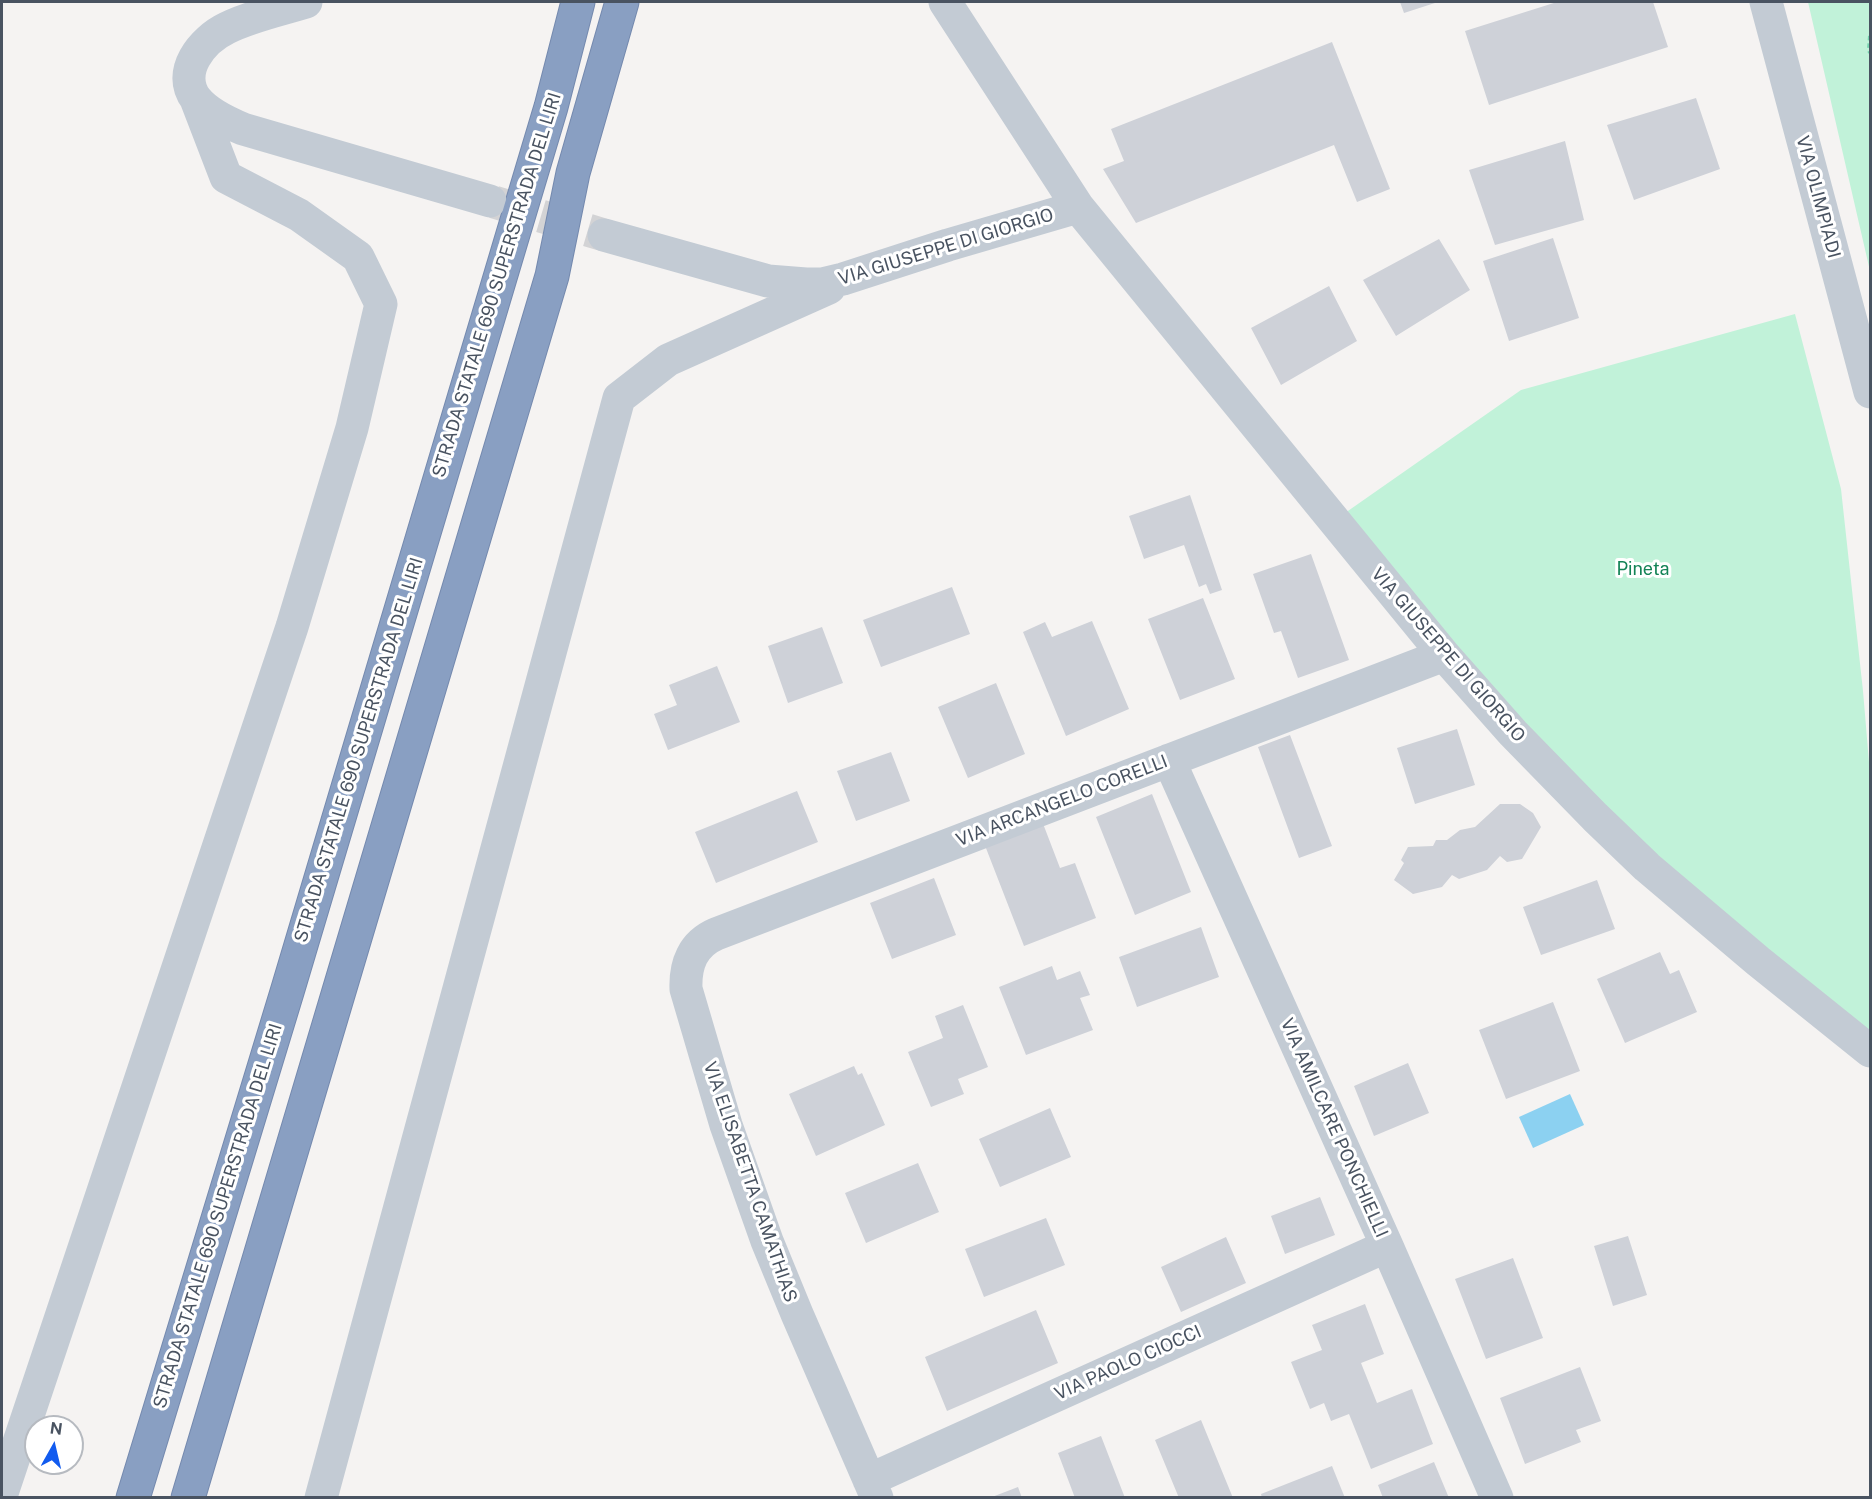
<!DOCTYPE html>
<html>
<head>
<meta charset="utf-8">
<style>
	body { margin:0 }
	#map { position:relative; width:1872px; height:1499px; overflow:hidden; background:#f5f3f2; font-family:"Public Sans",sans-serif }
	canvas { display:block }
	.frame { position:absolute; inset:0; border:3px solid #495361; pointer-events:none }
	.north { position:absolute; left:24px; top:1415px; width:60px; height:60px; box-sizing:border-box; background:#fff; border:2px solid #b6bac0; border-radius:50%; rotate:8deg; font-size:16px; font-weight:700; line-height:24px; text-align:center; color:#495361 }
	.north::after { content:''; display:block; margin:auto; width:21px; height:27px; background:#125bef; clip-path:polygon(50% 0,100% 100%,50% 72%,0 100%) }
</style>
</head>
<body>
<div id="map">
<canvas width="1872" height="1499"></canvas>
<div class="frame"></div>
<div class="north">N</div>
</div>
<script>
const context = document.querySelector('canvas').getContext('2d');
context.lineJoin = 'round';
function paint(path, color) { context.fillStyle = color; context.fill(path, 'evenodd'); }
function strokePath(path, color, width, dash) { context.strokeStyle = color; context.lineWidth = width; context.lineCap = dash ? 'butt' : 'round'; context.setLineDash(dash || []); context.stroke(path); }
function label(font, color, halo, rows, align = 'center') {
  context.font = font + ' "Public Sans",sans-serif'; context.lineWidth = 6; context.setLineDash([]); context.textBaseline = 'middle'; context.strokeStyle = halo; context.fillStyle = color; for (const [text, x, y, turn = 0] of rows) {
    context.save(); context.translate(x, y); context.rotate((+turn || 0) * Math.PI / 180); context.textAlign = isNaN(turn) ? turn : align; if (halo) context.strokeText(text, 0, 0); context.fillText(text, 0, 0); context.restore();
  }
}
const green = new Path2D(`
	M1808 2H1870V271Z
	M1795 314 1841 489 1863 691 1870 774V1051L1595 817 1345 513 1521 390Z`);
const water = new Path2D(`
	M1570 1094 1584 1125 1533 1148 1519 1117Z`);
const building = new Path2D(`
	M1400 2H1438L1404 13Z
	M1557 2H1653L1668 47 1489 105 1465 31Z
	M1332 42 1390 189 1357 202 1334 145 1136 223 1103 169 1124 161 1111 129Z
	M1696 98 1720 169 1634 200 1607 125Z
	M1565 141 1584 220 1495 245 1469 170Z
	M1553 238 1579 318 1509 341 1483 261Z
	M1439 239 1470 290 1396 336 1363 280Z
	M1329 286 1357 341 1281 385 1251 328Z
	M1190 495 1222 590 1210 594 1206 584 1199 587 1184 545 1144 559 1129 516Z
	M1311 554 1349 660 1298 678 1281 631 1274 633 1253 574Z
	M952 587 970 634 881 667 863 620Z
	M1203 598 1235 679 1180 700 1148 619Z
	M1092 621 1129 709 1066 736 1023 632 1045 622 1052 637Z
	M822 627 843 683 788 703 768 646Z
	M717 666 740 722 668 750 654 714 677 705 669 685Z
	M996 683 1025 754 968 778 938 707Z
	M1457 729 1475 785 1415 804 1397 748Z
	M1290 735 1332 846 1299 858 1258 747Z
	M891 752 910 801 856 821 837 771Z
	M797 791 818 842 716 883 695 832Z
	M1152 794 1191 892 1135 915 1096 817Z
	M1500 804H1520L1533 813 1541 827 1522 859 1507 862 1500 856 1487 870 1459 879 1452 875 1442 887 1413 894 1394 880 1404 863 1401 860 1408 847 1433 846 1436 840H1447L1460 830 1475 827Z
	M1042 821 1060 868 1075 863 1096 918 1024 946 984 843Z
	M934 878 956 935 892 959 870 903Z
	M1597 880 1615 929 1541 955 1523 907Z
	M1201 927 1219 977 1137 1007 1119 957Z
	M1660 952 1670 974 1679 970 1697 1012 1625 1043 1597 979Z
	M1052 966 1057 980 1080 971 1090 995 1080 998 1093 1030 1026 1055 999 987Z
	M1553 1002 1580 1071 1506 1099 1479 1030Z
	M963 1005 988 1067 958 1079 964 1094 931 1107 908 1052 943 1038 935 1016Z
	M1408 1063 1429 1113 1374 1136 1354 1086Z
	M854 1066 858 1075 862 1073 885 1125 816 1156 789 1094Z
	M1050 1108 1071 1157 1000 1187 979 1139Z
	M918 1163 939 1212 866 1243 845 1193Z
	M1320 1197 1335 1235 1285 1254 1271 1216Z
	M1046 1218 1065 1265 984 1297 965 1249Z
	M1628 1236 1647 1295 1613 1306 1594 1246Z
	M1226 1237 1246 1283 1181 1312 1161 1267Z
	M1513 1258 1543 1338 1486 1359 1455 1279Z
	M1365 1304 1384 1354 1361 1363 1377 1403 1412 1389 1433 1444 1371 1469 1349 1414 1331 1421 1324 1403 1310 1409 1291 1362 1322 1350 1312 1325Z
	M1036 1310 1058 1363 947 1411 925 1357Z
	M1580 1367 1601 1421 1576 1430 1581 1442 1525 1464 1500 1398Z
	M1201 1420 1233 1498H1179L1155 1440Z
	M1101 1436 1125 1498H1075L1058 1453Z
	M1434 1462 1449 1498H1383L1378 1485Z
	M1332 1466 1345 1498H1262L1261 1494Z
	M1018 1487 1022 1498H992V1497Z`);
const minorTunnel = new Path2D(`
	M494 202 604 235`);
const path = new Path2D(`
	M1870 36 1869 49 1870 53`);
const minor = new Path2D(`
	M306 2C280 10 251 16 227 28 202 40 176 72 196 99 207 113 226 122 243 129L490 201
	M945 2 1078 207
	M1766 2 1870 392
	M604 235 768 281 806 284H822L843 279 948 245 1078 207 1444 655 1513 733 1595 817 1647 867 1758 961 1870 1051
	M1169 760 1387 1246 1497 1498
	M869 1480 1387 1246
	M2 1493 292 627 352 428 381 304 358 257 299 215 226 177 196 99
	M321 1498 619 398 668 360 829 288
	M877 1498 797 1314 767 1241 726 1125 686 989C685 964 693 944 716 934L1444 655`);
const highway = new Path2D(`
	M133 1498 287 992 516 224 551 107 578 2
	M188 1498 552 276 573 173 622 2`);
const streetNames = [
	["VIA OLIMPIADI",1818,197,75],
	["VIA GIUSEPPE DI GIORGIO",946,247,-17],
	["STRADA STATALE 690 SUPERSTRADA DEL LIRI",497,285,-73],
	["VIA GIUSEPPE DI GIORGIO",1448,655,49],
	["STRADA STATALE 690 SUPERSTRADA DEL LIRI",359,750,-73],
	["VIA ARCANGELO CORELLI",1062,801,-21],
	["VIA AMILCARE PONCHIELLI",1334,1128,66],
	["VIA ELISABETTA CAMATHIAS",750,1182,71],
	["STRADA STATALE 690 SUPERSTRADA DEL LIRI",218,1216,-73],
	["VIA PAOLO CIOCCI",1128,1363,-24]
];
const parkNames = [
	["Pineta",1643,569]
];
paint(green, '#c1f2d9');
paint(water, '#8cd1f1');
paint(building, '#ced1d8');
strokePath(minorTunnel, '#d3d3d5', 33, [33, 16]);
strokePath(highway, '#7489ae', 35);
strokePath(path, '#76d3af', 4, [4.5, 3]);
strokePath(minor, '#c3cbd4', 33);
strokePath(highway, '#899fc2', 33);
label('18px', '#495361', '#fff', streetNames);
label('18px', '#138356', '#fff', parkNames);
</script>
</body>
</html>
